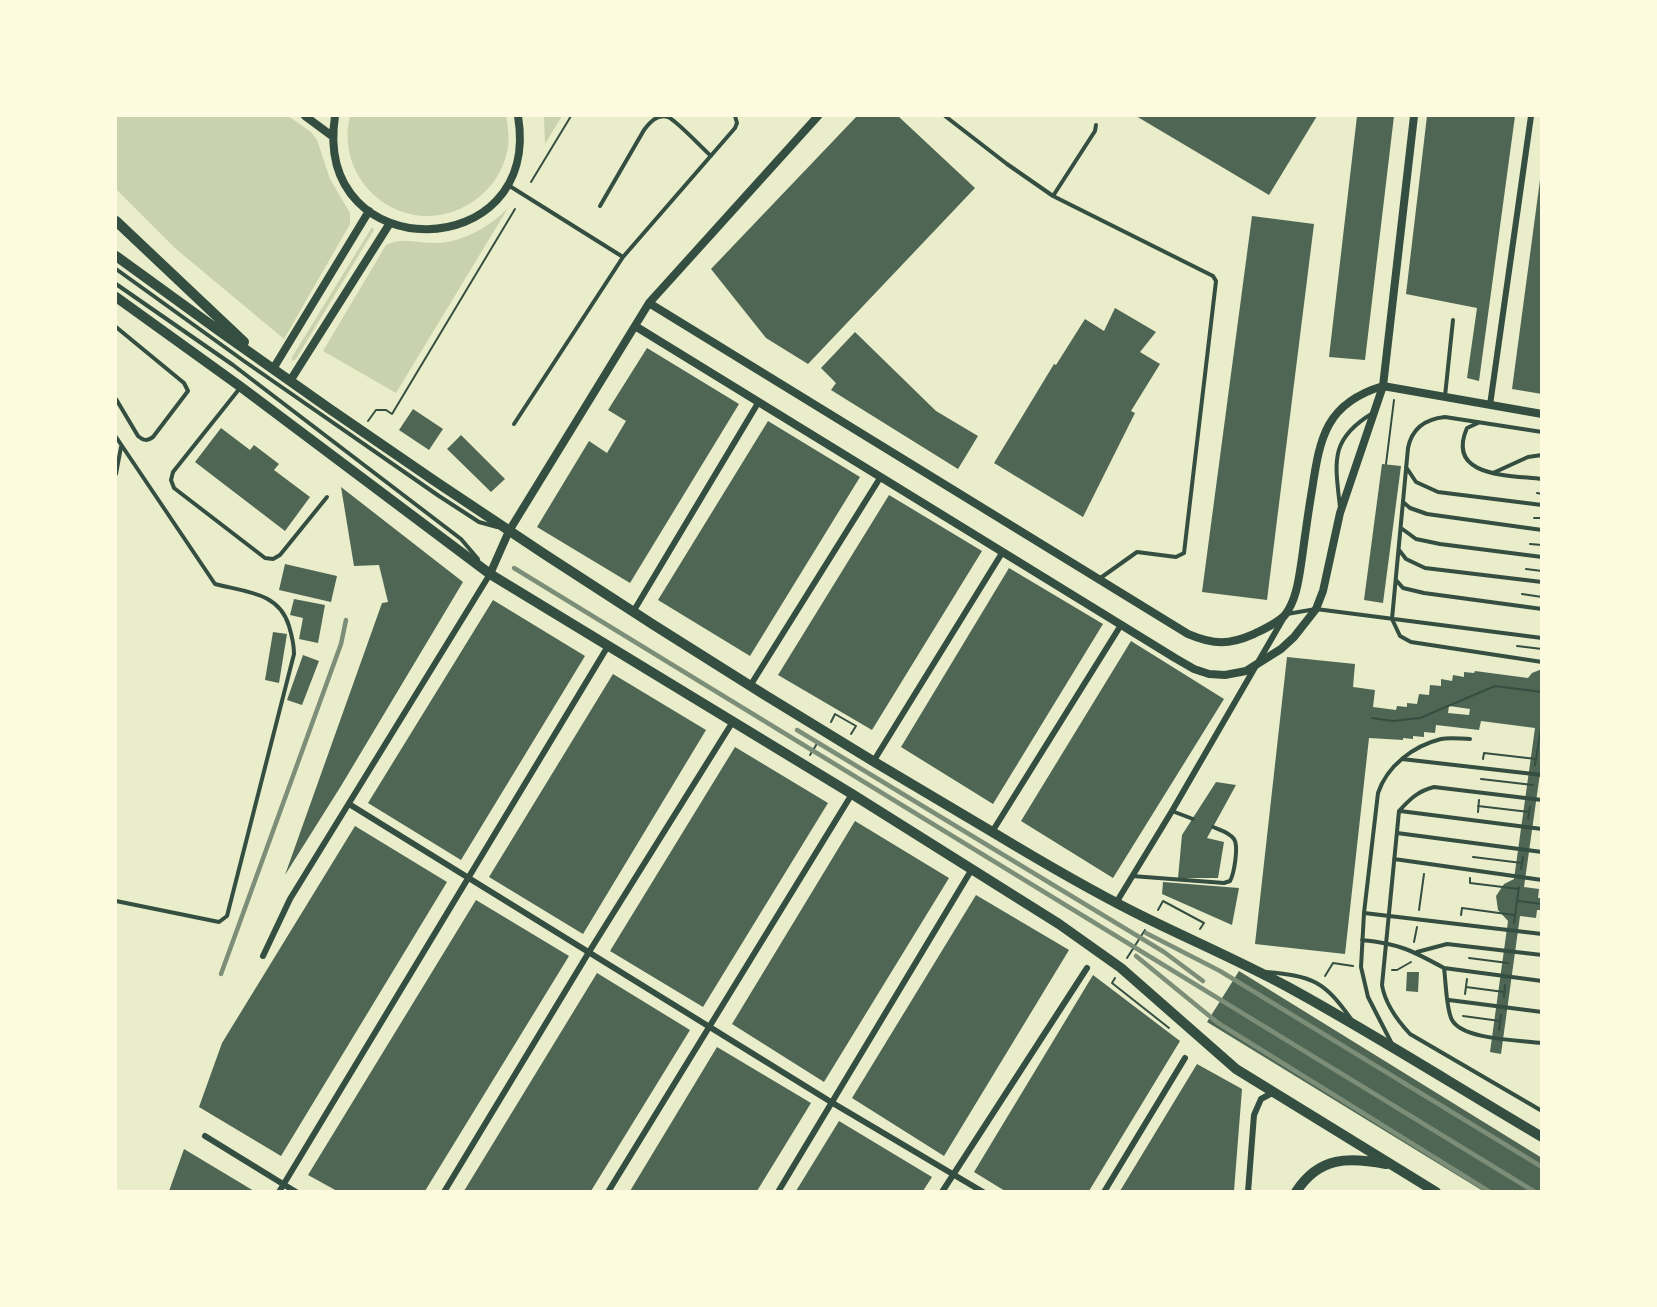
<!DOCTYPE html>
<html>
<head>
<meta charset="utf-8">
<style>
	body { margin:0 }
	#map { position:relative; width:1657px; height:1307px; overflow:hidden; background:#e9edc9; font-family:"Roboto Serif",serif }
	canvas { display:block }
	.frame { position:absolute; inset:0; border:117px solid #fefae0; pointer-events:none }
</style>
</head>
<body>
<div id="map">
<canvas width="1657" height="1307"></canvas>
<div class="frame"></div>
</div>
<script>
const context = document.querySelector('canvas').getContext('2d');
context.lineJoin = 'round';
function paint(path, color) { context.fillStyle = color; context.fill(path, 'evenodd'); }
function strokePath(path, color, width, dash) { context.strokeStyle = color; context.lineWidth = width; context.lineCap = dash ? 'butt' : 'round'; context.setLineDash(dash || []); context.stroke(path); }
const green = new Path2D(`
	M116 116H288L311 132 317 140 330 179 350 213V224L284 339 176 249 116 189Z
	M350 116H506C508 128 510 140 507 152 499 190 462 218 423 216 372 212 338 164 350 116Z
	M544 116H562L545 144Z
	M508 208 396 393 323 351 386 245C402 236 421 244 437 243 463 242 491 226 508 208Z
	M372 227 374 230 296 359 292 361V357Z`);
const building = new Path2D(`
	M857 116H898L975 188 808 364 766 338 711 269Z
	M1136 116H1317L1269 195Z
	M1357 116H1394L1365 360 1329 357Z
	M1427 116H1515L1479 381 1467 378 1477 308 1406 294Z
	M1540 180H1542V394L1512 389Z
	M1252 216 1314 224 1267 600 1202 592Z
	M1115 308 1156 332 1140 352 1160 364 1131 411 1135 413 1083 517 994 463 1054 364 1056 365 1085 319 1104 331Z
	M855 332 936 411 978 436 958 469 831 390 836 383 821 368Z
	M647 348 739 404 630 583 537 527 589 441 607 453 626 421 608 410Z
	M413 409 443 429 429 450 399 430Z
	M768 421 860 477 750 656 658 600Z
	M221 428 250 450 254 445 279 464 274 470 310 497 285 531 195 462Z
	M461 435 505 479 491 492 447 449Z
	M1382 464 1401 466 1383 603 1364 600Z
	M341 487 463 582 341 786 285 875 382 603 388 602 379 565 354 566Z
	M889 495 982 551 872 730 778 675Z
	M285 564 337 576 331 602 279 590Z
	M1009 568 1103 624 993 804 901 747Z
	M294 599 325 605 318 643 299 639 303 618 290 615Z
	M493 600 585 656 461 860 368 803Z
	M273 632 287 634 279 683 265 680Z
	M1131 641 1224 699 1113 878 1021 821Z
	M303 655 319 661 302 705 287 700Z
	M1287 657 1355 664 1353 687 1375 690 1373 707 1396 710 1397 706 1407 707V703L1417 704 1419 694 1429 695 1430 685 1441 686V679L1452 681 1453 675 1464 677V672L1474 673 1475 671 1528 678 1532 673 1542 669V759L1524 887 1539 889 1538 898H1542V910H1537L1536 918 1520 916 1501 1054 1490 1052 1508 921 1498 910 1496 896 1504 884 1514 879 1535 728 1481 721 1479 730 1436 725 1435 733 1424 732V737L1413 736V739L1403 738V740L1369 738 1345 954 1255 944ZM1449 706 1470 709 1469 715 1448 713Z
	M613 674 706 730 583 934 489 877Z
	M735 747 828 803 703 1007 610 951Z
	M1216 782 1236 785 1207 838 1224 842 1218 878H1178L1182 835Z
	M855 821 949 878 824 1082 732 1024Z
	M355 826 447 882 281 1156 199 1107 222 1043Z
	M1163 882 1239 888 1232 925 1162 894Z
	M976 895 1069 950 944 1156 852 1098Z
	M476 900 569 956 425 1191H337L308 1175Z
	M1239 971 1542 1158V1191H1483L1207 1022Z
	M1407 972H1419L1418 992 1406 991Z
	M597 973 690 1030 591 1191H464Z
	M1093 975 1180 1041 1089 1191H1005L974 1172Z
	M717 1047 811 1103 757 1191H630Z
	M1197 1064 1242 1089 1234 1191H1120Z
	M839 1121 932 1177 923 1191H796Z
	M184 1149 254 1191H169Z`);
const path = new Path2D(`
	M531 182 571 116
	M368 421 376 410H386L392 414 515 209
	M1386 464 1394 400
	M1537 493 1542 494
	M1534 518H1542
	M1530 544 1542 545
	M1526 569 1542 571
	M1522 594 1542 597
	M1517 646 1542 649
	M1372 718 1393 721 1420 718 1495 686 1542 692
	M831 722 835 714 856 726 851 734
	M810 755 818 742
	M1483 759 1484 753 1536 759
	M1535 765 1542 721
	M1481 779 1533 785
	M1478 806 1529 812
	M1478 812 1479 800
	M1528 819 1530 807
	M1473 857 1522 863
	M1521 869 1523 857
	M1470 878V883L1519 889
	M1518 901 1542 904
	M1158 910 1163 901 1204 923 1200 929
	M1419 910 1424 874
	M1461 915 1462 908 1514 915
	M1514 923 1519 887
	M1414 942 1417 927
	M1127 958 1145 930
	M1469 958 1508 963
	M1392 970H1397L1411 962
	M1325 976 1333 963 1353 966
	M1115 978 1112 983 1169 1028
	M1466 987 1504 992
	M1465 994 1467 979
	M1504 997 1505 985
	M1463 1016 1500 1021
	M1499 1030 1501 1015`);
const service = new Path2D(`
	M945 116 1007 164 1053 196 1213 276 1216 281 1184 553 1176 557 1137 552 1099 579
	M508 185 623 257 735 128 737 123 735 116
	M1053 196 1095 131 1096 125
	M600 206 644 130C650 122 657 114 668 117 677 121 702 148 711 156
	M116 269 244 361 439 496 479 522 497 527
	M116 284 233 365 461 539 478 559
	M116 327 184 383 188 391 153 437C147 441 144 441 138 436L116 399
	M240 388 173 472 171 480 174 488 265 558 273 559 280 555 327 497
	M1445 396 1453 320
	M1478 423 1467 428C1445 478 1511 475 1542 479
	M514 424 623 257
	M1542 432 1445 417C1425 419 1412 428 1408 448L1392 619 1400 636 1411 642 1542 662
	M116 437 215 584C245 592 279 592 289 626 292 636 294 644 294 654L227 916 219 922 116 901
	M1406 467 1416 482 1438 492 1542 505
	M1493 473 1528 457 1542 455
	M116 474 121 447
	M1403 502 1410 508 1427 514 1542 530
	M1340 507C1335 462 1329 439 1373 413
	M1401 528 1416 539 1440 544 1542 557
	M1399 550 1406 559 1425 568 1542 582
	M1396 580 1403 588 1424 593 1542 609
	M1287 614 1316 609 1542 638
	M1402 759 1542 775
	M1542 800 1434 787C1418 791 1410 799 1399 811L1382 985C1385 1004 1397 1020 1410 1034L1542 1111
	M1172 811 1193 819
	M1400 811 1542 829
	M1397 833 1542 852
	M1394 859 1542 880
	M1132 876 1224 883 1230 881C1234 874 1239 846 1234 839 1229 832 1220 830 1213 827
	M1364 913 1542 934
	M1362 940C1400 944 1411 950 1444 968 1446 982 1446 1009 1452 1020 1463 1040 1520 1040 1542 1043
	M1417 952 1447 944 1542 955
	M1444 968 1542 981
	M1266 972C1313 976 1324 981 1351 1019
	M1449 1000 1542 1012
	M1392 1044 1368 997 1361 967 1364 913 1378 793C1387 766 1413 746 1441 739 1450 737 1461 739 1470 739`);
const minor = new Path2D(`
	M1490 405 1531 116
	M633 612 758 403
	M750 686 880 478
	M873 762 1002 553
	M349 804 831 1102 983 1192
	M992 832 1121 625
	M1116 903 1172 811 1283 619
	M263 956 290 899 490 574
	M205 1136 296 1192
	M279 1192 608 646
	M444 1192 589 952 732 723
	M608 1192 852 794
	M778 1192 972 869
	M942 1192 1087 968
	M1104 1192 1185 1058
	M1248 1192 1254 1115 1261 1099 1274 1092`);
const tertiary = new Path2D(`
	M305 116 332 136
	M335 116C312 269 543 265 518 116
	M649 303 1188 634C1214 645 1229 645 1254 634 1264 629 1278 623 1285 615 1297 599 1299 577 1302 558 1305 536 1308 513 1312 490 1320 437 1326 403 1383 386L1542 414
	M635 326 1175 658 1194 669 1209 674 1225 675 1246 671 1281 649 1294 637 1316 609 1323 591 1340 513 1383 386 1414 116
	M273 369 369 211
	M290 381 390 223
	M490 574 509 531 649 303 818 116`);
const primary = new Path2D(`
	M116 221 244 342
	M116 256C396 462 688 654 989 830 1037 859 1086 888 1136 913 1186 938 1238 960 1288 987 1374 1034 1457 1087 1542 1137
	M116 297 241 387 490 574 852 794 1059 924 1121 968 1236 1069 1436 1192
	M1296 1192C1319 1156 1349 1157 1386 1164`);
const rail = new Path2D(`
	M514 568 1535 1192
	M797 730 1164 952 1203 981
	M1146 933 1220 971 1542 1167
	M1136 956 1218 1023 1490 1192
	M221 974 341 644 346 620`);
paint(green, '#cad2ad');
paint(building, '#4f6655');
strokePath(path, '#344e41', 2);
strokePath(service, '#344e41', 4);
strokePath(minor, '#344e41', 6);
strokePath(tertiary, '#344e41', 8);
strokePath(primary, '#344e41', 10);
strokePath(rail, '#7c8e77', 4.5);
</script>
</body>
</html>
